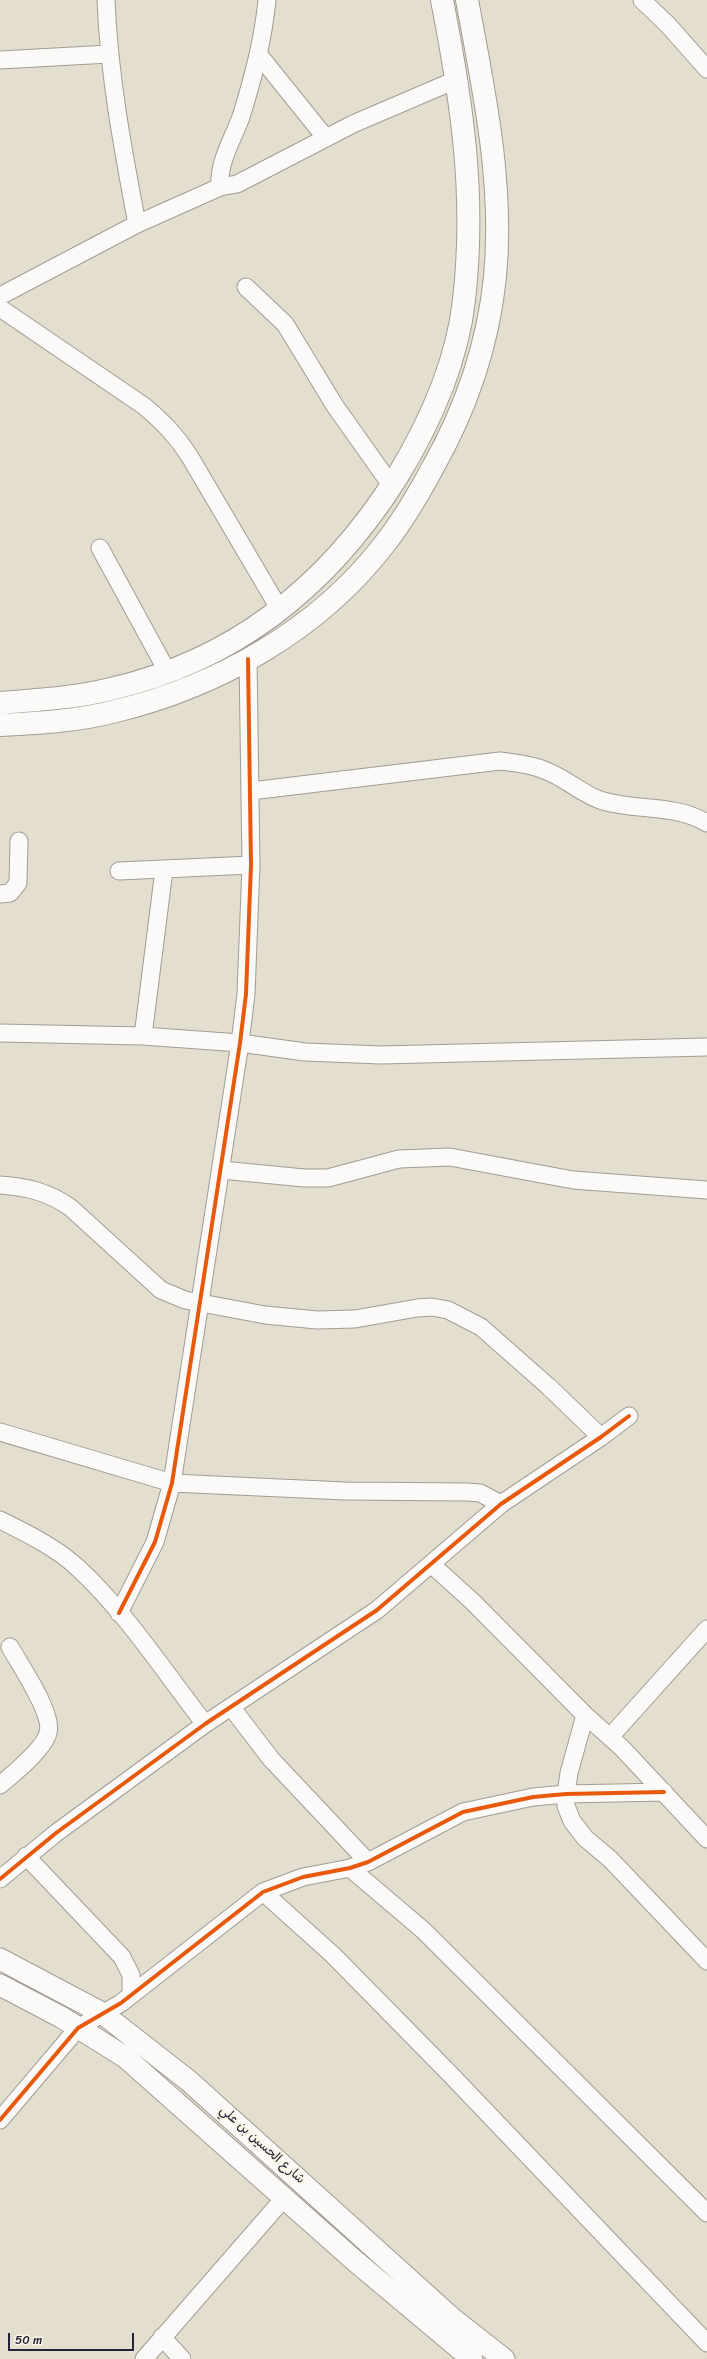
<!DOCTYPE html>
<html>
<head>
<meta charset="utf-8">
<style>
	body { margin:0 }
	#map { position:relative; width:707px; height:2359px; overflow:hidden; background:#e3decd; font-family:Sriracha,sans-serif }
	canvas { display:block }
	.scale { position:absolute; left:8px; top:2333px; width:126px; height:18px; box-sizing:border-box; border:2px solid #22223b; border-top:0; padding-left:5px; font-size:12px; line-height:14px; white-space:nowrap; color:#22223b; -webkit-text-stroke:3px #fcf5e5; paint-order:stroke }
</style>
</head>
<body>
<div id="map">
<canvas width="707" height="2359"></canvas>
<div class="scale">50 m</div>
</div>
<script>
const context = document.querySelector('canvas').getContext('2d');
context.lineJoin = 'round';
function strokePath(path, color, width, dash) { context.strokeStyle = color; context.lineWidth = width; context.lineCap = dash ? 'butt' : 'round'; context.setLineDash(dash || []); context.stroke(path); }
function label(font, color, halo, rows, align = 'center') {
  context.font = font + ' Sriracha,"Playpen Sans Arabic",sans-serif'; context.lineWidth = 4; context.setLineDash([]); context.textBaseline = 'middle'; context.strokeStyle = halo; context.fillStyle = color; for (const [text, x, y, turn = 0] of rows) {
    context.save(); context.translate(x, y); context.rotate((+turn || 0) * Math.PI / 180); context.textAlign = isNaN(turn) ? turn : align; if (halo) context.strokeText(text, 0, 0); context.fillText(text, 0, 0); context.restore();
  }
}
const minor = new Path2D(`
	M106 0C109 76 123 150 137 224
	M642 0 668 25 707 69
	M259 55 325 137
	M0 60 109 54
	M220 187C218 162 233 139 241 117 253 78 263 41 267 0
	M246 287 285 324 335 406 391 485
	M0 296 137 224 220 187 237 184 353 124 458 79
	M0 308 144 406C163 422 177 436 190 457L280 610
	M100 548 167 671
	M251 791 500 761C515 763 530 764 544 770 565 777 582 795 603 801 638 811 675 804 707 823
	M119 871 251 865
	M0 894 10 893 18 883 19 841
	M0 1033 143 1036 240 1043 305 1052 381 1055 707 1047
	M143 1036 164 870
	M222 1170 304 1178H328L399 1159 450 1157 573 1180 707 1190
	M0 1185C27 1187 49 1192 71 1208L161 1290 185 1300 265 1315 317 1320 355 1319 417 1308 432 1307 448 1310 481 1327 549 1387 601 1437
	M0 1432 172 1483 345 1491 467 1492 480 1493 501 1504
	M0 1520C26 1533 57 1548 78 1568 125 1611 166 1674 205 1724
	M431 1564 473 1602 585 1715 622 1748 707 1839
	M119 1613 155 1542 172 1483 240 1043 246 994 251 865 248 659
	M232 1708 271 1759 368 1862
	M585 1715 569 1773 566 1794V1806L572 1821 585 1838 610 1859 707 1961
	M610 1737 707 1629
	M0 1785C13 1774 44 1749 48 1733 54 1714 20 1665 10 1647
	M26 1856 122 1957 131 1975V1995
	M350 1868 423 1930 707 2213
	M0 1879 56 1833 205 1724 377 1610 501 1504 601 1437 629 1416
	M263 1892 333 1955 450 2074 707 2343
	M0 2120 78 2028 121 2003 263 1892 303 1877 350 1868 368 1862 463 1812 533 1797 566 1794 664 1792
	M162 2337 182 2359
	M144 2359 285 2197`);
const tertiary = new Path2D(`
	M0 1959 102 2013 189 2081 453 2319 504 2359
	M0 1985 61 2017 125 2057 355 2261 472 2359`);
const primary = new Path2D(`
	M0 703C37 700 75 698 111 689 237 660 329 585 397 477 430 423 457 363 464 300 476 195 462 103 442 0
	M0 725C39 723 78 721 116 711 218 686 318 630 383 546 402 522 418 495 432 469 466 409 488 346 495 277 504 184 484 91 467 0`);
const cycleway = new Path2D(`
	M119 1613 155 1542 172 1483 240 1043 246 994 251 865 248 659
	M0 1879 56 1833 205 1724 377 1610 501 1504 601 1437 629 1416
	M0 2120 78 2028 121 2003 263 1892 303 1877 350 1868 368 1862 463 1812 533 1797 566 1794 664 1792`);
const streetNames = [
	["شارع الحسين بن علي",262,2145,42]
];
strokePath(minor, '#a09d96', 19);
strokePath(tertiary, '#a09d96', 23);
strokePath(primary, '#a09d96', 24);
strokePath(minor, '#fbfaf8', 17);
strokePath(tertiary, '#fbfaf8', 21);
strokePath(primary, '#fbfaf8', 22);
strokePath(cycleway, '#e8590c', 4);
label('13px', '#22223b', '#fcf5e5', streetNames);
</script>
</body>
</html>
